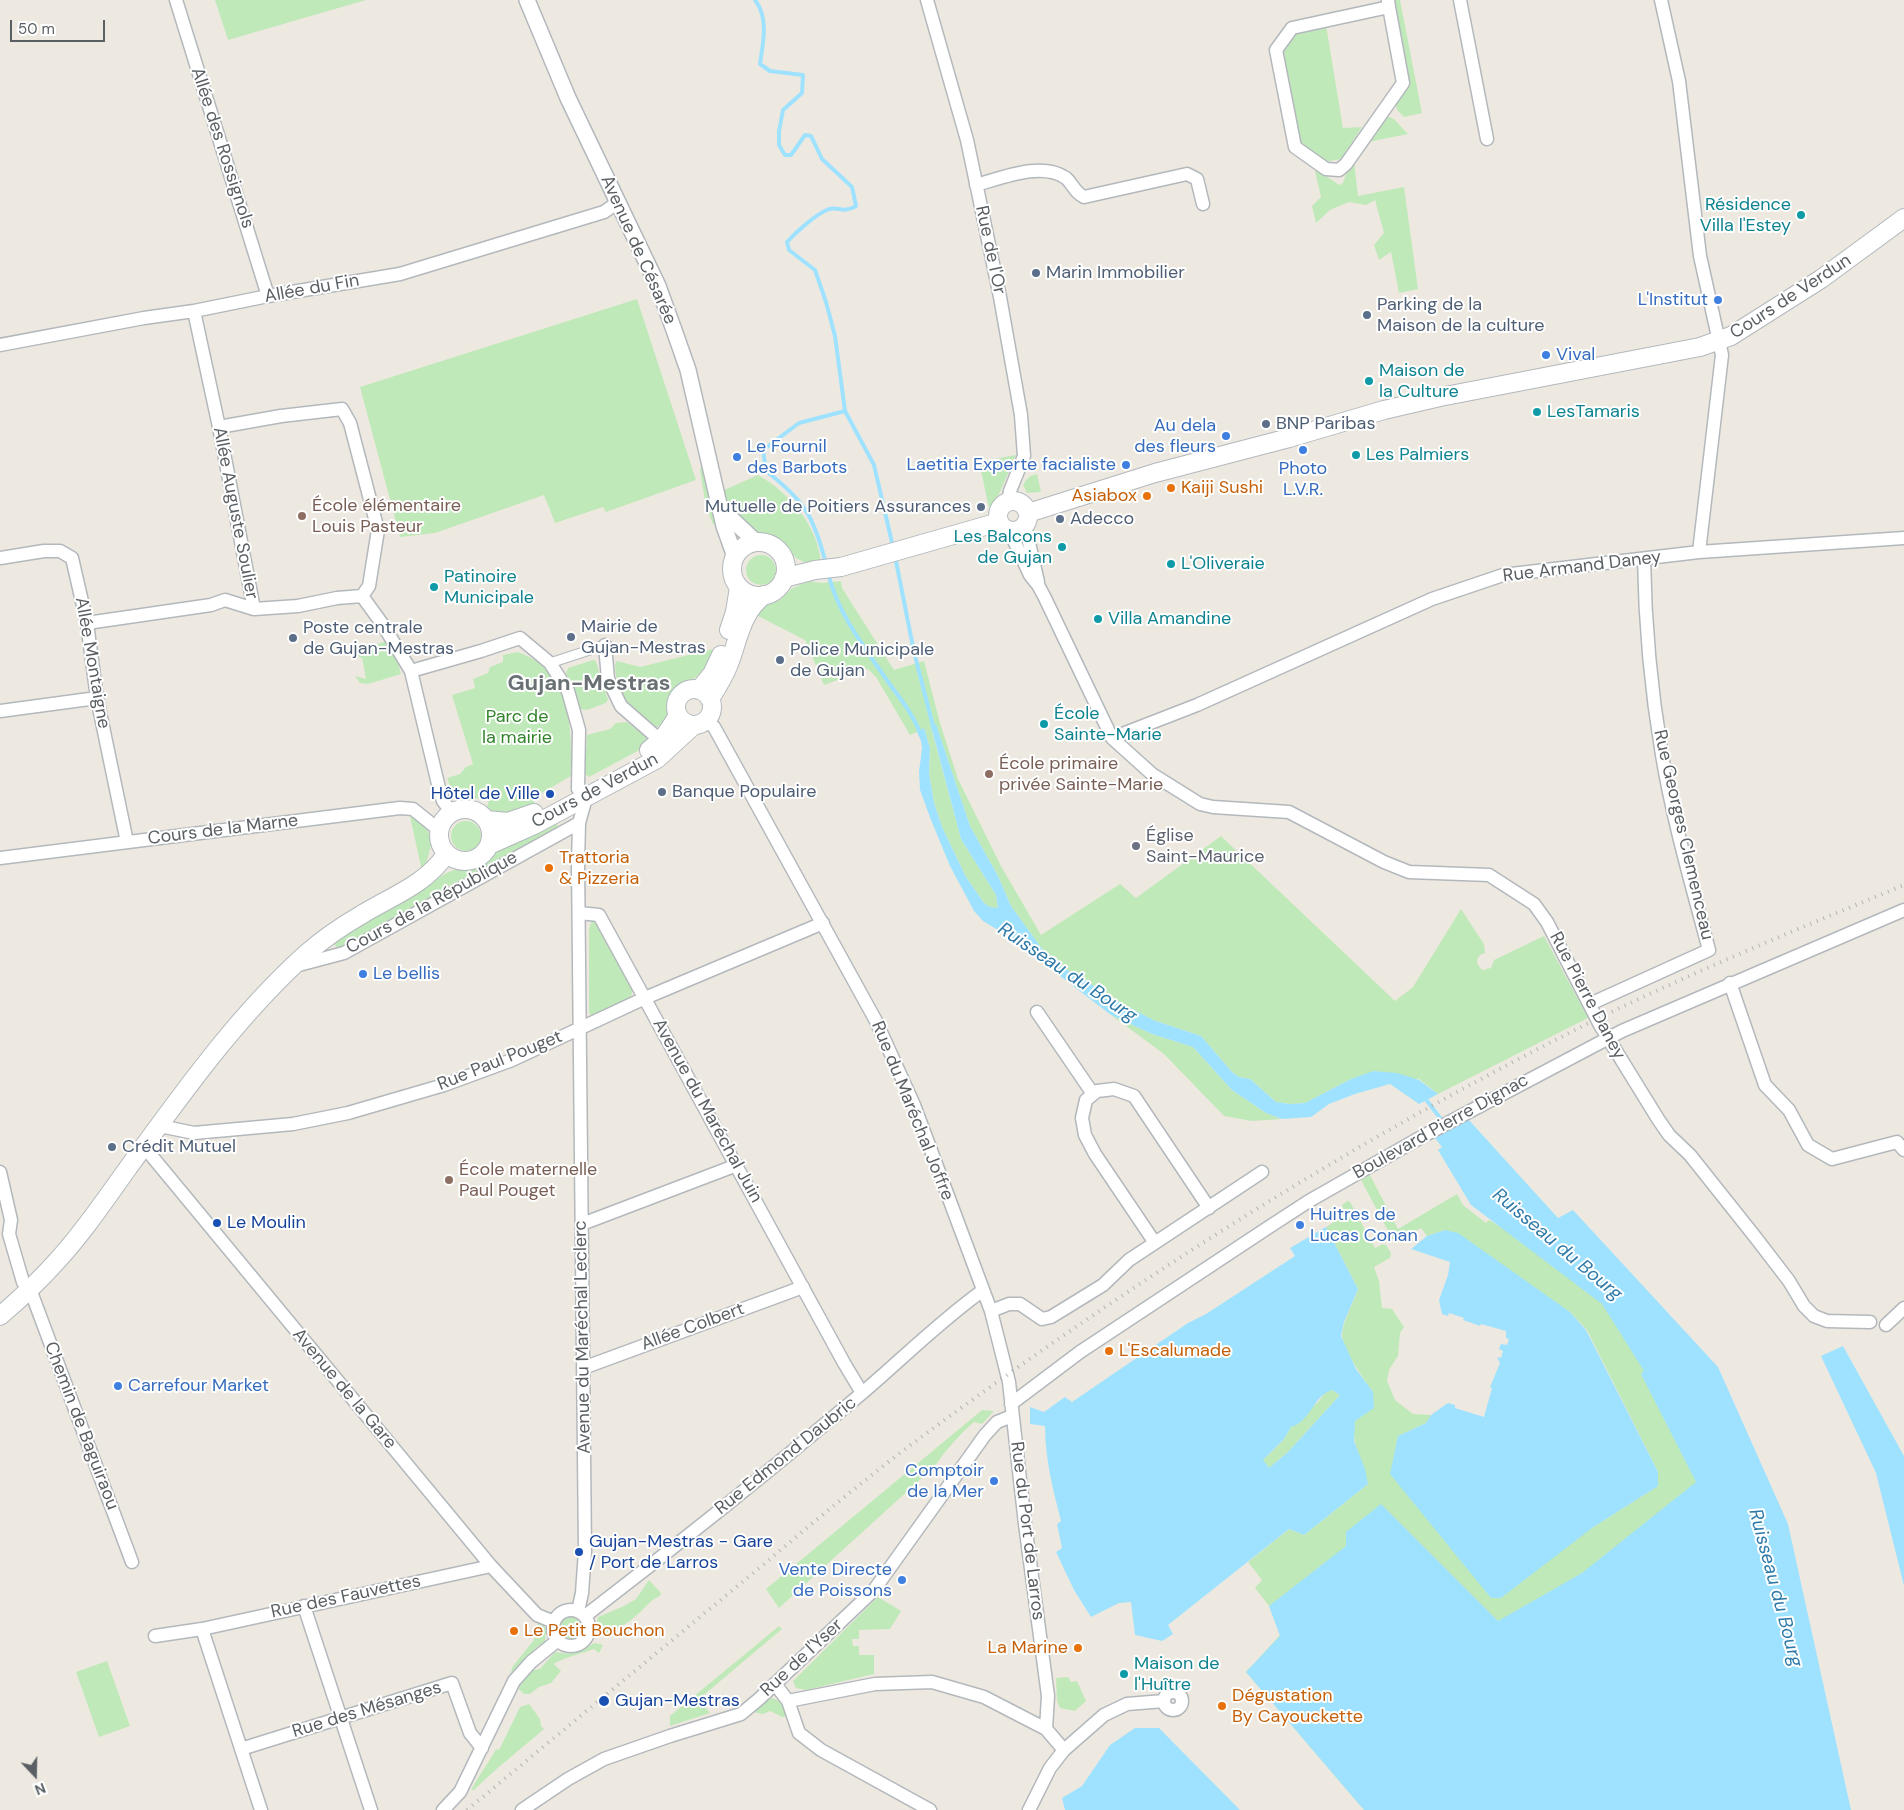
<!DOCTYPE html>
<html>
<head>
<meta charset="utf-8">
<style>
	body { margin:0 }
	#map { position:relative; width:1904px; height:1810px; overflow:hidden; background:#eee9e0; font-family:"DM Sans",sans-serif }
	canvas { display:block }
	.north { position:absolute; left:10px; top:1750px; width:50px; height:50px; -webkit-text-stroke:4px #fff; paint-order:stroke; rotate:159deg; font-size:14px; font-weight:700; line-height:20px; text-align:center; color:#595f63 }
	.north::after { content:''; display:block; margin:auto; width:18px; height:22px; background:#595f63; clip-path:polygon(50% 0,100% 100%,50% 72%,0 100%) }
	.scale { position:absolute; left:10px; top:20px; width:95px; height:22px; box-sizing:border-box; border:2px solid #595f63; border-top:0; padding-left:6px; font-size:15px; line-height:18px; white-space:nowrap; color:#595f63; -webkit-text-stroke:4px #fff; paint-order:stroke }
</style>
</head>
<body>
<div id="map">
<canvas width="1904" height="1810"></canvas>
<div class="north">N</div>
<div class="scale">50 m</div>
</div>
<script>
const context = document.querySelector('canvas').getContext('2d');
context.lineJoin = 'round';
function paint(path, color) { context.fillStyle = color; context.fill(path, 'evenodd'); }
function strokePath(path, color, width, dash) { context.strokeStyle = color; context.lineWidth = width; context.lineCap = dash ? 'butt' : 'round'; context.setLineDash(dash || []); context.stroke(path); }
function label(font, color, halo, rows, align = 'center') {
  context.font = font + ' "DM Sans",sans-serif'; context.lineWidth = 4; context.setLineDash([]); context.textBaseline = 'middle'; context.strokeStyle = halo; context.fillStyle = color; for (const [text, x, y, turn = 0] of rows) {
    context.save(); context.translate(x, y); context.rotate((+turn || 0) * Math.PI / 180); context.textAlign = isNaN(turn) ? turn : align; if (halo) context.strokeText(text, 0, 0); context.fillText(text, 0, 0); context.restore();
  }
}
const green = new Path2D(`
	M215 0H366L228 40Z
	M1393 0H1400L1422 113 1404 117 1397 110 1396 105 1406 90 1407 72Z
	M1326 25 1343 128 1362 127 1341 159 1324 162 1300 143 1282 51 1295 33Z
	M1387 116 1394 119 1408 134 1368 142 1380 123Z
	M1351 160 1354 161 1358 196 1404 187 1418 289 1399 293 1391 252 1379 260 1374 245 1384 233 1375 200 1366 205 1349 202 1330 210 1316 223 1312 206 1321 197 1315 171 1318 170 1339 185 1343 183Z
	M637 299 696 480 606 512 603 507 555 523 544 495 435 533 400 537 360 387Z
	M1016 455 999 494 989 508 979 462Z
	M704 464 718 526 713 524 706 508 700 469Z
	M1037 474 1041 492 1027 493 1023 485C1027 478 1029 476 1037 474Z
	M758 475C789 492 819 527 821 564L806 563 796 558 787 547 753 529 731 509 722 491Z
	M746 570a15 15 0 1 1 30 0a15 15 0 1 1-30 0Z
	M809 581 821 583 841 581 842 588 894 670 924 661 940 723 958 779 1001 866 1041 935 1120 884 1136 898 1221 836 1395 1001 1413 987 1461 909 1484 944 1485 953 1480 955C1475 961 1477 966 1483 970L1491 968 1494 960 1544 936 1588 1018 1438 1094 1419 1079H1351L1305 1103 1290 1104 1276 1102 1250 1079 1239 1077 1232 1072 1201 1036 1153 1020 1101 992 1090 983 1050 960 1011 906 998 876 970 826 936 725 931 727 961 839 996 895 998 909 990 907 984 903 966 877 942 827 934 803 929 773 930 748 924 729 910 735 876 677 868 669 824 685 805 640 754 614 761 607 780 600 791 589Z
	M387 641 397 658 401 674 368 684 360 683 355 676 366 679 362 658 351 654V652Z
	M713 649 709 666 696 677 671 692 666 709 669 717 664 725 656 727C631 707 616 699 615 664L617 661 640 667Z
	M518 652C572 672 572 727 571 776L533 798 535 806 500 816 487 807 489 799 463 798 453 795 447 778 460 774 466 767 473 764 452 695 475 688 473 679 488 673 490 667 503 662V655Z
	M593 660 596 661 603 686 608 699 606 703 587 710 580 709 566 673 568 668Z
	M627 722 649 739V745L589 777 585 774 587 735 610 729 616 723Z
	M410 816 425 824 432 842 426 864 421 867Z
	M451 836a15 15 0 1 1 30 0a15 15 0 1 1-30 0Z
	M555 821 558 826 555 829 451 885 338 949 334 944C344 926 404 900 424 888 434 882 443 873 454 870 463 868 471 871 480 866 490 862 494 852 503 846 519 836 538 829 555 821Z
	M592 920 598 922 634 987 630 999 591 1016 589 1012V929Z
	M1111 1015 1152 1034 1193 1047 1232 1090 1266 1113 1282 1119 1252 1121 1224 1116 1164 1054Z
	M1370 1175 1398 1229 1457 1194 1463 1205 1486 1223 1489 1220 1586 1277 1724 1476 1364 1810 1246 1672 1280 1635 1269 1606 1255 1588 1262 1580 1248 1562 1289 1529 1304 1535 1368 1484C1364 1465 1348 1438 1356 1419 1360 1410 1367 1401 1373 1392 1365 1381 1341 1347 1342 1334 1344 1318 1353 1304 1358 1289L1326 1227 1340 1218 1338 1213 1343 1210 1342 1205 1347 1201 1350 1202 1375 1248 1383 1244 1386 1245 1391 1253 1390 1258 1374 1267 1379 1281 1382 1308 1392 1309 1404 1327 1400 1333 1398 1356 1389 1370 1387 1381 1395 1400 1413 1414 1431 1415 1426 1423 1398 1436 1592 1528 1658 1486V1472L1587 1330 1570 1312 1445 1230 1427 1236 1421 1228 1394 1242 1361 1180Z
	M1332 1390 1340 1395 1288 1452 1269 1468 1262 1461 1284 1439 1291 1427 1319 1401 1325 1392Z
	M982 1410 994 1411 982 1424 974 1422C958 1436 946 1450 934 1467L779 1608 766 1589Z
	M649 1580 661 1593 660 1596C650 1600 646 1607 638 1614 629 1623 614 1631 603 1635L598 1632 596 1625 598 1617 624 1606 636 1599Z
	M878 1597 901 1611 890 1629 859 1630V1639H852L853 1646H859V1655H874V1674L806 1690 796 1688 793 1681Z
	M560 1628a11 11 0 1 1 22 0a11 11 0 1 1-22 0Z
	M538 1621 544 1625 546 1630 545 1642 538 1646 510 1675 513 1666 534 1640Z
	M779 1626 782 1629 699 1699 710 1713 670 1726V1716Z
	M595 1643 603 1645 599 1653 594 1649C586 1652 560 1659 554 1664L561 1671 551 1683 539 1687 530 1694H524L519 1689 521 1679 528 1671 540 1669 555 1652C578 1656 576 1651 595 1643Z
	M107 1661 130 1726 99 1737 76 1672Z
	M1068 1677 1071 1682 1077 1681 1086 1701 1075 1711 1060 1708 1057 1701 1056 1678Z
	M771 1698C781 1699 783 1707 786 1716L782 1717 770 1711 763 1714 753 1712 764 1701Z
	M529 1704 540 1719 541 1726 544 1729C520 1750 496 1768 474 1790H471C479 1775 488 1764 496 1749L499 1750 520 1707Z`);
const water = new Path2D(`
	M936 724 970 826 998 876 1011 906 1050 960 1090 983 1101 992 1153 1020 1201 1036 1232 1072 1239 1077 1250 1079 1276 1102 1290 1104 1305 1103 1351 1079 1373 1071 1397 1073 1419 1080 1438 1094 1419 1104 1390 1084 1355 1094 1329 1104 1311 1117 1282 1119 1266 1113 1232 1090 1193 1047 1152 1034 1111 1015 1008 936 983 921 974 911 950 866 931 820 920 790 919 772 922 748 921 741 917 732 924 728 930 748 929 773 934 803 942 827 966 877 984 903 990 907 998 908 996 895 961 839 931 726Z
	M1468 1119 1558 1218 1573 1210 1718 1367 1788 1524 1851 1810H1364L1246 1672 1280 1636 1269 1606 1346 1546V1532L1381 1504 1498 1621 1582 1573 1696 1482 1641 1374 1644 1371 1602 1304 1471 1205 1438 1150 1442 1147 1434 1137Z
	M1326 1227 1358 1289 1344 1322 1341 1336 1356 1369 1373 1392 1374 1408 1355 1421 1354 1441 1365 1469 1368 1484 1304 1535 1289 1529 1168 1625 1173 1634 1162 1641 1135 1635 1131 1602 1119 1603 1091 1617 1074 1590 1056 1552 1062 1548 1057 1524 1061 1521C1053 1490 1045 1459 1045 1426L1030 1424V1407L1044 1412 1065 1397 1072 1402 1188 1323 1206 1314 1295 1256 1290 1248ZM1332 1390 1340 1395 1288 1452 1269 1468 1263 1460 1284 1439 1291 1427C1311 1421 1314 1395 1332 1390Z
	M1445 1230 1458 1233 1570 1312 1586 1330 1658 1472V1486L1592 1528 1501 1598H1491L1390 1474 1398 1436 1426 1423 1431 1415 1448 1403 1455 1405V1408L1484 1417 1492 1388 1490 1387 1500 1363 1497 1357 1501 1358 1503 1351 1499 1349 1501 1344 1507 1345 1509 1339 1506 1338V1331L1481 1324 1480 1326 1463 1320 1464 1318 1449 1313 1448 1316 1442 1314 1439 1300 1448 1275 1450 1262 1411 1249 1427 1236Z
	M1843 1346 1904 1456V1586L1876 1473 1821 1356Z
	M1135 1728H1159L1240 1810H1065L1062 1798 1082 1786 1110 1745Z`);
const stream = new Path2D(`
	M755 0C769 18 763 43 760 64L770 71 803 75 802 93 783 110 779 131V145L785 155H791L805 135 811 136 822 159 852 187 856 206C843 214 839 206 829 209 816 214 796 232 787 242L789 250 815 270 826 302 835 336 845 411 874 465 893 547
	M895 556 914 652 934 730
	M826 564C814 517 805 501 766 471L763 450 799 423 845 411
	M828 573C838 615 867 651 891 686 903 702 914 716 921 735
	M1424 1097 1444 1123`);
const pedestrian = new Path2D(`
	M550 663 605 645`);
const minor = new Path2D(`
	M176 0 268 296
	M927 0 967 140 1000 297 1021 415 1024 456 1010 491 1008 502
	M1388 0 1389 7 1403 83 1346 164 1339 170 1326 169 1295 147 1276 50 1292 28 1389 7
	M1460 0 1487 139
	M1661 0 1679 81 1700 256 1722 355 1699 552
	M976 185C1002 178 1042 161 1066 178 1073 184 1074 192 1084 197L1187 174 1197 179 1203 204
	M194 311 219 427 254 609
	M0 345 144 318 194 311 268 296 400 274 604 212 617 203
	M219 427 281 416 342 409 350 423 378 530 369 586 362 596
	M1025 525 1038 582
	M1009 530 1030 575 1038 585 1044 596 1112 738 1152 774 1200 804 1213 807 1289 812 1384 862 1409 872 1489 875 1534 904 1547 922 1600 1025 1658 1119 1669 1135 1690 1155 1756 1238 1789 1281 1804 1306 1814 1316 1827 1321 1870 1322
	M0 558 44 551H60L72 558 87 623 97 698 127 842
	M87 623 211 605 225 600 254 609 298 606 337 598 362 596 383 625 411 671 439 788 443 801 452 813
	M605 645 608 679 621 706 661 741
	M411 671 481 651 520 638 550 663 568 691 579 730 578 789
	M0 711 97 698
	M706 721 714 727 876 1021 914 1105 991 1311 1009 1382 1025 1524 1048 1696 1046 1729
	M1112 738 1197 705 1432 599 1503 575 1699 552 1904 538
	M0 858 400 808 413 809 439 830
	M579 913 599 915 844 1363 862 1393
	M295 966 344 953 579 823
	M1730 983 1765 1085 1789 1110 1808 1145 1832 1159 1897 1142 1904 1150
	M1590 1004 1709 950C1692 886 1673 821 1662 755 1651 690 1645 625 1644 559
	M1037 1012 1093 1094
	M160 1126 194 1133 293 1124 348 1113 444 1085 512 1060 645 998 823 923
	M143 1147 150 1154 491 1566 537 1615 554 1622
	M0 1172 11 1220 9 1234 23 1282 30 1289 132 1562
	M582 1224 737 1165
	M1155 1243 1095 1154 1085 1135 1082 1118 1086 1100 1097 1091 1114 1089 1134 1096 1209 1208
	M991 1311 1009 1304H1020L1042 1319 1051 1317 1103 1285 1129 1260 1262 1172
	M1886 1325 1904 1308
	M583 1368 803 1287
	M1011 1404 1080 1352 1269 1227 1309 1201 1425 1135 1622 1031 1904 910
	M304 1606 371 1810
	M553 1628a18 18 0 1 1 36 0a18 18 0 1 1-36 0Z
	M578 1611 582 1593 585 1551 578 863 579 823 586 798
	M585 1616C679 1544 771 1470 861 1394 901 1360 939 1322 982 1291
	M155 1636 202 1629
	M775 1684 788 1701 799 1733 821 1750 930 1810
	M1164 1701a9 9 0 1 1 18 0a9 9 0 1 1-18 0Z
	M788 1701 875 1684 932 1682 984 1697 1046 1729 1064 1750
	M241 1749 452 1683 470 1733 482 1748
	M261 1810 202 1629 491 1566
	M443 1810 460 1792 514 1681 531 1662 558 1640
	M522 1810 568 1779 604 1759 670 1736 741 1714 759 1699 874 1590 985 1435 997 1422 1012 1416
	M1029 1810 1050 1768 1064 1750 1104 1715 1127 1704 1164 1701`);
const tertiary = new Path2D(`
	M527 0 568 98 658 286 674 330 688 370 724 526 735 557
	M721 509 756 542`);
const secondary = new Path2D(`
	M998 516a15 15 0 1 1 30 0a15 15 0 1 1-30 0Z
	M1028 513 1155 473 1289 438 1384 410 1440 397 1700 347 1731 336 1821 279 1904 218
	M732 569a27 27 0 1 1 54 0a27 27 0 1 1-54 0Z
	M784 578 815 570 841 567 999 522
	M729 630 735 612 739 587
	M676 707a18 18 0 1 1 36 0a18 18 0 1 1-36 0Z
	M699 690 712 674 721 655
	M710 699C717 688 724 677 729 664 739 638 741 613 764 595
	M649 750C663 740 670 729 678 715
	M439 835a26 26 0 1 1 52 0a26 26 0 1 1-52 0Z
	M486 820 508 822 534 813
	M489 845 534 825 657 759 694 725
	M0 1316C20 1299 39 1281 57 1261 83 1233 105 1200 128 1168 182 1094 237 1016 306 954 323 939 342 926 361 915 390 897 427 884 446 854`);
const rail = new Path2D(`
	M467 1810C560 1733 653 1656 746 1579 808 1527 870 1474 935 1427 1146 1272 1368 1132 1603 1016 1702 968 1803 927 1904 885`);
const markers = [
	[1801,215,5,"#0f9aa8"],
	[1036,273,5,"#5c6f8a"],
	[1718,300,5,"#3f7fe0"],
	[1367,315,5,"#5c6f8a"],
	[1546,355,5,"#3f7fe0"],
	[1369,381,5,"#0f9aa8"],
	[1537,412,5,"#0f9aa8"],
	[1266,424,5,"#5c6f8a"],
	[1226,436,5,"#3f7fe0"],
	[1303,450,5,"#3f7fe0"],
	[1356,455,5,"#0f9aa8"],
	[737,457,5,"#3f7fe0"],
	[1126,465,5,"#3f7fe0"],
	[1171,488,5,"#e8710a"],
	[1147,496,5,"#e8710a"],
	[981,507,5,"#5c6f8a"],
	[302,516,5,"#8d6e63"],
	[1060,519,5,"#5c6f8a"],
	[1062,547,5,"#0f9aa8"],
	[1171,564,5,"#0f9aa8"],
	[434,587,5,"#0f9aa8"],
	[1098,619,5,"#0f9aa8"],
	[571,637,5,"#5c6f8a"],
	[293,638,5,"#5c6f8a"],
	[780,660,5,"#5c6f8a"],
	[1044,724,5,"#0f9aa8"],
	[989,774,5,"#8d6e63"],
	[662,792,5,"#5c6f8a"],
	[550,794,5,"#1a4fb4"],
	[1136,846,5,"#6b7280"],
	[549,868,5,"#e8710a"],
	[363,974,5,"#3f7fe0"],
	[112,1147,5,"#5c6f8a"],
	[449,1180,5,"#8d6e63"],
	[217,1223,5,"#1a4fb4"],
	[1300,1225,5,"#3f7fe0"],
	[1109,1351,5,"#e8710a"],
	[118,1386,5,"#3f7fe0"],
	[994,1481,5,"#3f7fe0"],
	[579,1552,5,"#1a4fb4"],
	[902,1580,5,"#3f7fe0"],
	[514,1631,5,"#e8710a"],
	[1078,1648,5,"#e8710a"],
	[1124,1674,5,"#0f9aa8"],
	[604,1701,6,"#1a4fb4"],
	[1222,1706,5,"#e8710a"]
];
const streetNames = [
	["Allée des Rossignols",222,148,72],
	["Avenue de Césarée",638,250,66],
	["Rue de l'Or",990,250,78],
	["Allée du Fin",312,289,-10],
	["Cours de Verdun",1791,297,-33],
	["Allée Auguste Soulier",235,513,79],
	["Rue Armand Daney",1582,567,-7],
	["Allée Montaigne",92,663,80],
	["Cours de Verdun",595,791,-28],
	["Cours de la Marne",223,830,-7],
	["Rue Georges Clemenceau",1683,835,77],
	["Cours de la République",432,903,-29],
	["Rue Pierre Daney",1587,996,62],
	["Rue Paul Pouget",500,1061,-22],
	["Avenue du Maréchal Juin",707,1111,61],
	["Rue du Maréchal Joffre",912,1111,68],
	["Boulevard Pierre Dignac",1441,1127,-29],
	["Allée Colbert",693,1327,-20],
	["Avenue du Maréchal Leclerc",583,1337,-91],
	["Avenue de la Gare",344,1389,50],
	["Chemin de Baguiraou",81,1426,69],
	["Rue Edmond Daubric",786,1456,-39],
	["Rue du Port de Larros",1027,1531,83],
	["Rue des Fauvettes",346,1597,-12],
	["Rue de l'Yser",802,1658,-43],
	["Rue des Mésanges",367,1710,-17]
];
const cultureNames = [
	["Résidence",1791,205,"right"],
	["Villa l'Estey",1791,226,"right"],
	["Maison de",1379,371],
	["la Culture",1379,392],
	["LesTamaris",1547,412],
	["Les Palmiers",1366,455],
	["Les Balcons",1052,537,"right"],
	["de Gujan",1052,558,"right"],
	["L'Oliveraie",1181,564],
	["Patinoire",444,577],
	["Municipale",444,598],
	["Villa Amandine",1108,619],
	["École",1054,714],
	["Sainte-Marie",1054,735],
	["Maison de",1134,1664],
	["l'Huître",1134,1685]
];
const serviceNames = [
	["Marin Immobilier",1046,273],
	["Parking de la",1377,305],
	["Maison de la culture",1377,326],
	["BNP Paribas",1276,424],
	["Mutuelle de Poitiers Assurances",971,507,"right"],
	["Adecco",1070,519],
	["Mairie de",581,627],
	["Gujan-Mestras",581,648],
	["Poste centrale",303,628],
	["de Gujan-Mestras",303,649],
	["Police Municipale",790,650],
	["de Gujan",790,671],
	["Banque Populaire",672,792],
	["Crédit Mutuel",122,1147]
];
const shopNames = [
	["L'Institut",1708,300],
	["Vival",1556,355,"left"],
	["Au dela",1216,426],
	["des fleurs",1216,447],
	["Le Fournil",747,447,"left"],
	["des Barbots",747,468,"left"],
	["Laetitia Experte facialiste",1116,465],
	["Photo",1303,469,"center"],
	["L.V.R.",1303,490,"center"],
	["Le bellis",373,974,"left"],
	["Huitres de",1310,1215,"left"],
	["Lucas Conan",1310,1236,"left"],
	["Carrefour Market",128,1386,"left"],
	["Comptoir",984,1471],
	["de la Mer",984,1492],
	["Vente Directe",892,1570],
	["de Poissons",892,1591]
];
const foodNames = [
	["Kaiji Sushi",1181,488],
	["Asiabox",1137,496,"right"],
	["Trattoria",559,858],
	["& Pizzeria",559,879],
	["L'Escalumade",1119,1351],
	["Le Petit Bouchon",524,1631],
	["La Marine",1068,1648,"right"],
	["Dégustation",1232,1696],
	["By Cayouckette",1232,1717]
];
const educationNames = [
	["École élémentaire",312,506],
	["Louis Pasteur",312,527],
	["École primaire",999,764],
	["privée Sainte-Marie",999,785],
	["École maternelle",459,1170],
	["Paul Pouget",459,1191]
];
const parkNames = [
	["Parc de",517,717],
	["la mairie",517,738]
];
const transitNames = [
	["Hôtel de Ville",540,794,"right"],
	["Le Moulin",227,1223],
	["Gujan-Mestras - Gare",589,1542],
	["/ Port de Larros",589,1563],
	["Gujan-Mestras",615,1701]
];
const worshipNames = [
	["Église",1146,836],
	["Saint-Maurice",1146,857]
];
const waterNames = [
	["Ruisseau du Bourg",1067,973,34],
	["Ruisseau du Bourg",1557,1245,40],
	["Ruisseau du Bourg",1775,1588,75]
];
const districtNames = [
	["Gujan-Mestras",589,684]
];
paint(green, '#c0e9b9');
paint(water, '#9fe2ff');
strokePath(stream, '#9fe2ff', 4);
strokePath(pedestrian, '#b3b8bd', 11);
strokePath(minor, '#b3b8bd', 15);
strokePath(tertiary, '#b3b8bd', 18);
strokePath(secondary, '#b2b8bd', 20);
strokePath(pedestrian, '#fff', 9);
strokePath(minor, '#fff', 12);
strokePath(tertiary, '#fff', 15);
strokePath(secondary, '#fff', 18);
strokePath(rail, '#b2b3b4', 4, [1, 6]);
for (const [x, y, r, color] of markers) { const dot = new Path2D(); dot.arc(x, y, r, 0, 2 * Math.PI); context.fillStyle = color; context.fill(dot); strokePath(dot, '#fff', 2); }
label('18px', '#595f63', '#fff', streetNames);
label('18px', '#0d838f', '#fff', cultureNames, 'left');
label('18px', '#4e5e75', '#fff', serviceNames, 'left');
label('18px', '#366cbe', '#fff', shopNames, 'right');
label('18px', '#c56008', '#fff', foodNames, 'left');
label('18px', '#785e54', '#fff', educationNames, 'left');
label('18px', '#31822a', '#fff', parkNames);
label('18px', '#164399', '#fff', transitNames, 'left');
label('18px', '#5b616d', '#fff', worshipNames, 'left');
label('italic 19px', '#2f7aa8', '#fff', waterNames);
label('bold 22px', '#6a7175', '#fff', districtNames);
</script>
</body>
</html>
